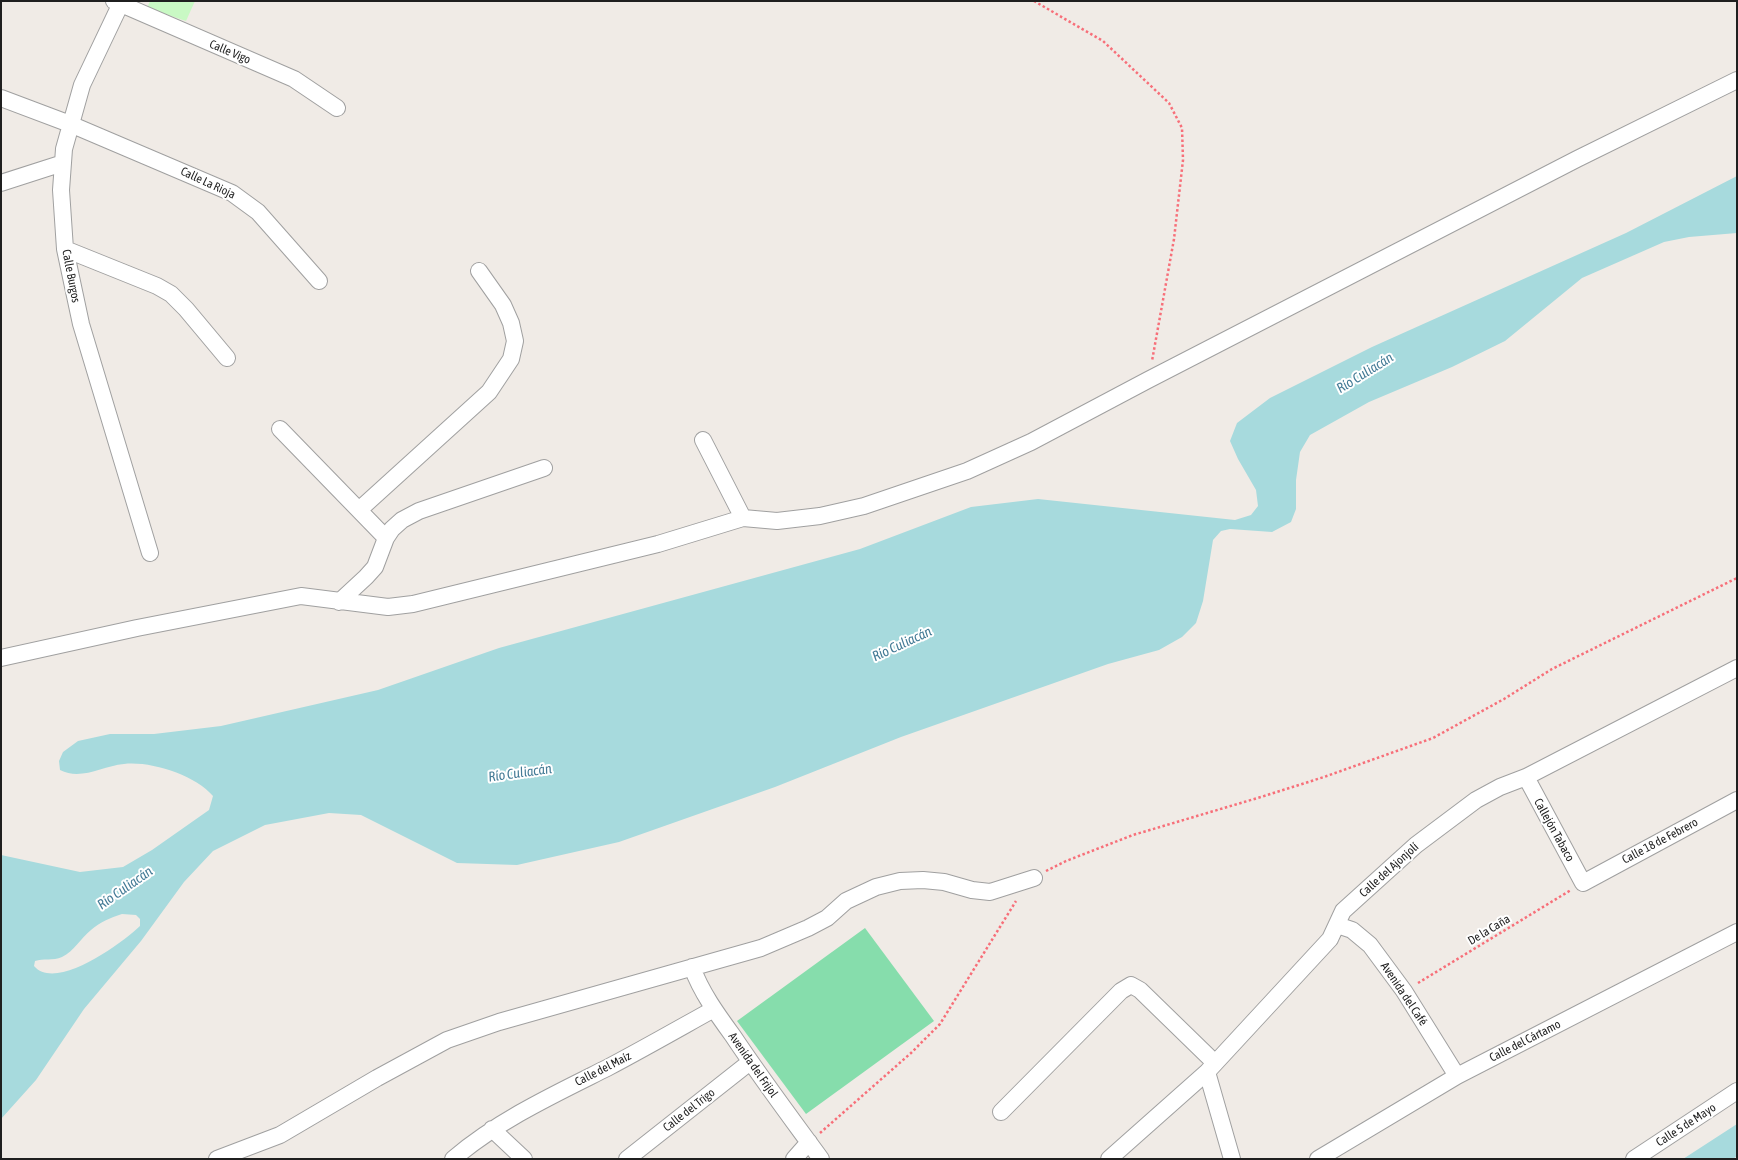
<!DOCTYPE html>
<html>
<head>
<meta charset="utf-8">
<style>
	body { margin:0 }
	#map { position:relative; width:1738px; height:1160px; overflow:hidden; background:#f0ebe6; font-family:"Asap Condensed",sans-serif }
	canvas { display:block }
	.frame { position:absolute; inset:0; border:2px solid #1f1f1f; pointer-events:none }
</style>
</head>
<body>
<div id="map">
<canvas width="1738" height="1160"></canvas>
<div class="frame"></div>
</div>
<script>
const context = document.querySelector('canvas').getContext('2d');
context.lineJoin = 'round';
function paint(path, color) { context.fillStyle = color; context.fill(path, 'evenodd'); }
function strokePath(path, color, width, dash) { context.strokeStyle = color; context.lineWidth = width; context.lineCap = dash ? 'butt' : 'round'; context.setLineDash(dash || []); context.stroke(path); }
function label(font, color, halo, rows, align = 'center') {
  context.font = font + ' "Asap Condensed",sans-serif'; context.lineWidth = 4; context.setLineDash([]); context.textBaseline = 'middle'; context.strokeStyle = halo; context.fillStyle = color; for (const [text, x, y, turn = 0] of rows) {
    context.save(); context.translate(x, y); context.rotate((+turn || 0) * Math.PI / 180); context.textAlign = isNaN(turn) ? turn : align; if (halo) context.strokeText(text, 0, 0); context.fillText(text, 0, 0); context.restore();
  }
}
const park = new Path2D(`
	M150 1H195L186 21 147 8Z`);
const pitch = new Path2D(`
	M865 928 934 1021 806 1114 737 1021Z`);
const water = new Path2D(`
	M1737 176V233L1689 237 1664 242 1582 278 1505 341 1452 367 1369 402 1310 435 1300 452 1296 480V509L1291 522 1272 532 1230 529 1221 531 1213 540 1203 601 1196 623 1182 637 1159 650 1108 664 901 737 775 787 619 842 517 865 457 863 361 815 329 813 265 825 213 851 184 882 141 941 84 1009 36 1080 1 1119V855L80 872 123 867 152 850 209 810 213 796C195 775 151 761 124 764 102 766 81 781 60 770L59 761 63 752 78 741 110 734H154L221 726 378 690 499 648 860 549 971 507 1038 499 1235 520 1251 515 1258 506 1256 490 1238 459 1230 441 1237 423 1270 398 1372 347 1626 233ZM122 914 136 915 140 919V926C122 943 56 992 34 966L35 961C43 958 53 961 62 957 74 951 81 938 91 930 100 922 110 918 122 914Z
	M1737 1124V1156L1733 1159H1683Z`);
const path = new Path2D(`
	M1034 1 1103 41 1169 103 1182 128 1183 160 1174 239 1152 361
	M1046 871 1066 861 1133 835 1261 797 1324 777 1433 738 1504 699 1552 669 1737 578
	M1418 983 1571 890
	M820 1133 911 1053 940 1024 1016 901`);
const minor = new Path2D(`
	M114 1 294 79 337 108
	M122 1 82 85 64 149 61 190 65 249 81 324 150 553
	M1 98 70 124 232 193 258 212 319 281
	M1 183 63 163
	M65 249 157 286 171 294 186 309 227 358
	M280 429 386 538
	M703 440 743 518
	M359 510 489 392 511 359 515 341 511 323 503 305 479 271
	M339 602 366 577 375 567 386 538 392 529 402 520 419 511 544 468
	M1 658 137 628 301 596 388 607 413 604 658 544 743 518 777 521 820 516 864 506 967 471 1031 442 1148 380 1577 159 1737 80
	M1526 777 1583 883 1737 800
	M1337 925 1352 930 1370 945 1404 991 1457 1076
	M692 967C701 992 717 1014 733 1036 761 1078 791 1118 821 1159
	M1207 1072 1232 1159
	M1001 1112 1121 991 1131 985 1140 990 1214 1062
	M492 1129 524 1159
	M217 1159 280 1135 377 1078 447 1040 499 1022 761 948 808 928 827 918 846 901 876 887 900 881 923 880 944 882 972 890 990 892 1034 878
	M453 1159C499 1120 553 1095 607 1068 643 1049 678 1029 714 1009
	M627 1159 750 1062
	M794 1159 809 1142
	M1109 1159 1207 1072 1330 939 1343 911 1416 845 1476 800 1500 787 1526 777 1737 668
	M1318 1159 1457 1076 1737 932
	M1634 1159 1737 1091`);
const streetNames = [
	["Calle Vigo",230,52,23],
	["Calle La Rioja",208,183,25],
	["Calle Burgos",71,276,79],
	["Callejón Tabaco",1554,830,61],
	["Calle 18 de Febrero",1660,841,-28],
	["Calle del Ajonjolí",1389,870,-42],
	["De la Caña",1489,930,-31],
	["Avenida del Café",1404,994,56],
	["Calle del Cártamo",1525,1041,-27],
	["Avenida del Frijol",753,1065,55],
	["Calle del Maíz",603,1069,-27],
	["Calle del Trigo",689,1110,-38],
	["Calle 5 de Mayo",1686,1125,-33]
];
const waterNames = [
	["Río Culiacán",1365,373,-32],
	["Río Culiacán",902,644,-25],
	["Río Culiacán",520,773,-8],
	["Río Culiacán",125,888,-35]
];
paint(park, '#c9f9c4');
paint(pitch, '#86ddac');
paint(water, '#a7dadd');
strokePath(minor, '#a0a0a0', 18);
strokePath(path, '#f76f79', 2.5, [2.5, 2.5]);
strokePath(minor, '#fff', 16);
label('12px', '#1f1f1f', '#fff', streetNames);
label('italic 14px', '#447b96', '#fff', waterNames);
</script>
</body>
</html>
